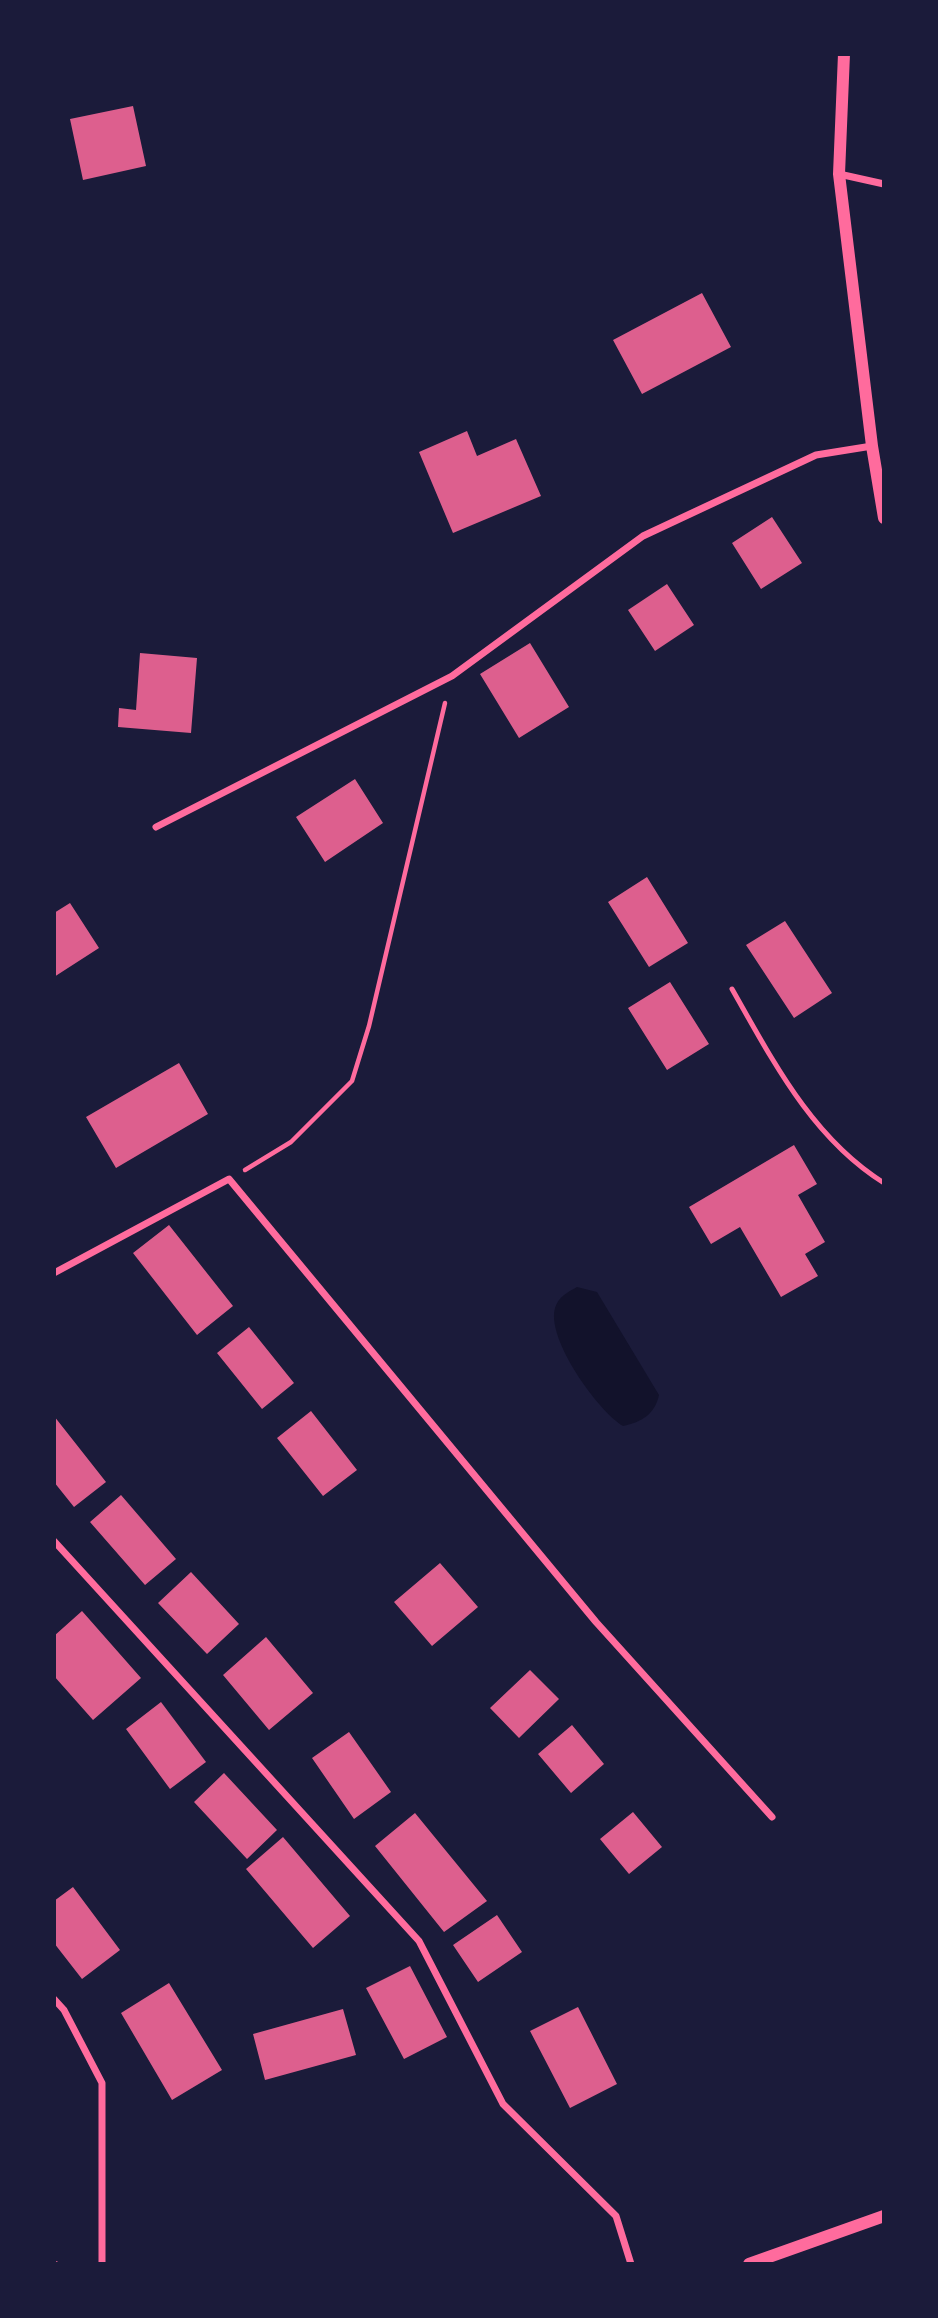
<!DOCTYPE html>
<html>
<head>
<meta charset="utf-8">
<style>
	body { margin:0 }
	#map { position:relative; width:938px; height:2318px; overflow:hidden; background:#1b1b3a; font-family:Commissioner,sans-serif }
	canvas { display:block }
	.frame { position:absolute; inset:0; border:56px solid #1b1b3a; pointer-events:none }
</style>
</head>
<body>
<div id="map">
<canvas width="938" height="2318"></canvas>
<div class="frame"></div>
</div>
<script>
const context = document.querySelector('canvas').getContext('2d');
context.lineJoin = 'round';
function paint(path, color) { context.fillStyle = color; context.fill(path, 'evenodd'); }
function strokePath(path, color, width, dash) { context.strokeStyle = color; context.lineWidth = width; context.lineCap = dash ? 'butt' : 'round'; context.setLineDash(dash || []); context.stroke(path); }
const water = new Path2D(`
	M577 1287 597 1292 659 1395C655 1414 642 1422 623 1426 598 1411 546 1339 555 1308 558 1297 568 1292 577 1287Z`);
const building = new Path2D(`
	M133 106 146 166 83 180 70 119Z
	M702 293 731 347 642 394 613 340Z
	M467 431 477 456 516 439 541 496 453 533 419 452Z
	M772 517 802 563 761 589 732 543Z
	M667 584 694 625 655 651 628 610Z
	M530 643 569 707 519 738 480 674Z
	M140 653 197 658 191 733 118 727 119 708 136 710Z
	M355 779 383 823 325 862 296 817Z
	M647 877 688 943 649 967 608 902Z
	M70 903 99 948 54 977V913Z
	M785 921 832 993 794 1018 746 945Z
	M670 982 709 1044 667 1070 628 1008Z
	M179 1063 208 1114 116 1168 86 1117Z
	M794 1145 817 1184 798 1195 825 1242 805 1254 818 1276 781 1297 740 1227 711 1244 689 1207Z
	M169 1225 233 1306 197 1335 133 1253Z
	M249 1327 294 1383 262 1409 217 1353Z
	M311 1411 357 1470 323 1496 277 1438Z
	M54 1416 106 1482 74 1507 54 1482Z
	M121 1495 176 1559 145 1585 90 1522Z
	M440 1563 478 1607 432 1646 394 1602Z
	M191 1572 239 1624 207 1654 158 1603Z
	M82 1611 141 1678 93 1720 54 1676V1636Z
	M266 1637 313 1693 269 1730 223 1675Z
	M530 1670 559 1699 519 1738 490 1708Z
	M161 1702 206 1762 170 1789 126 1729Z
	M572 1725 604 1764 571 1793 538 1754Z
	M349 1732 391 1792 354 1819 312 1758Z
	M224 1773 277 1830 247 1859 194 1802Z
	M633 1812 662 1847 629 1874 600 1839Z
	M415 1813 487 1901 444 1932 375 1846Z
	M283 1837 350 1916 313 1948 246 1869Z
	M73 1887 120 1950 82 1979 54 1943V1901Z
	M497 1915 522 1952 478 1982 453 1945Z
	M410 1966 447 2037 404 2059 366 1988Z
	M169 1983 222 2070 172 2100 121 2013Z
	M578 2007 617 2084 570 2108 530 2031Z
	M343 2009 356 2055 265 2080 253 2034Z`);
const path = new Path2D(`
	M245 1170 291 1142 352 1081 369 1026 445 703`);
const service = new Path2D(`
	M732 989C773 1061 812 1138 884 1183
	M54 2263 57 2264`);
const minor = new Path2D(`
	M839 174 884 184
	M156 827 452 676 643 536 816 455 872 446
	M54 1273 229 1179 596 1622 772 1817
	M54 1541 419 1941 503 2104 616 2216 631 2264
	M54 1999 64 2010 102 2083V2264`);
const tertiary = new Path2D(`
	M844 54 839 174 872 446 884 518
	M749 2264 884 2216`);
paint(water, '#12122b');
paint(building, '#dd5f8e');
strokePath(path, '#ff6b9d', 4.5);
strokePath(service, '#ff6b9d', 5);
strokePath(minor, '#ff6b9d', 7);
strokePath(tertiary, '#ff6b9d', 12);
</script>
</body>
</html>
